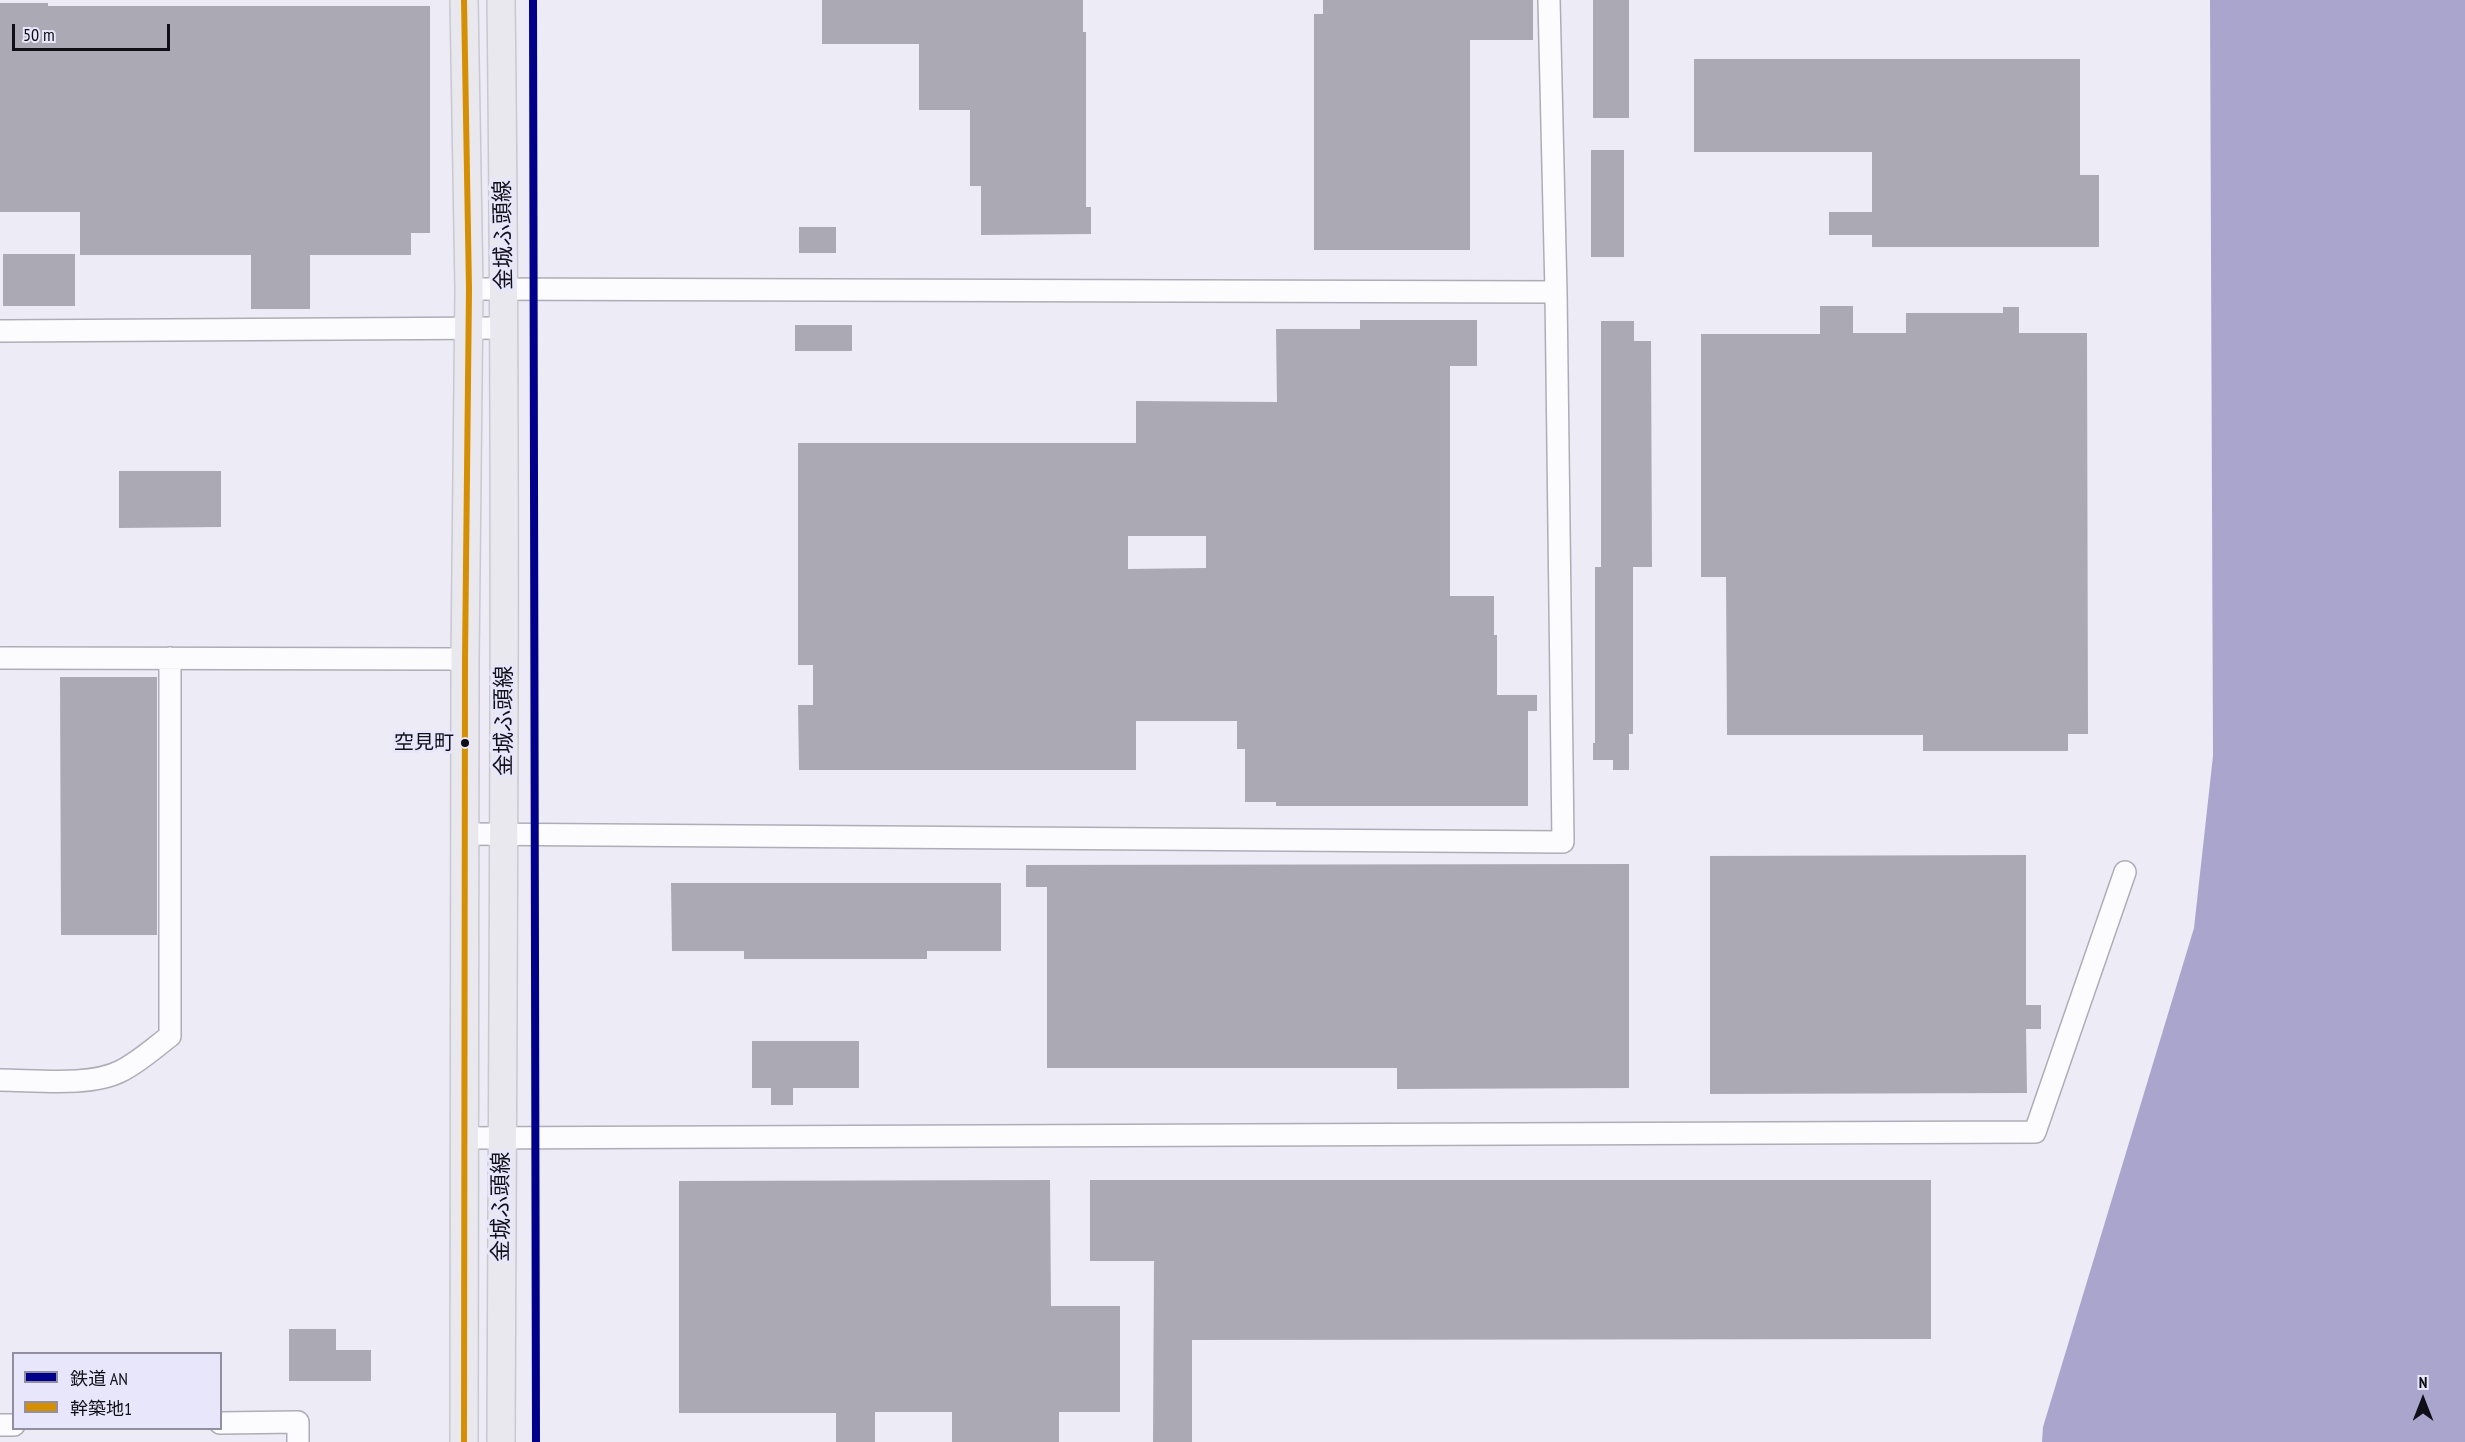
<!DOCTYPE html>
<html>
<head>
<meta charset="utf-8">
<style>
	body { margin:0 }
	#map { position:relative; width:2465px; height:1442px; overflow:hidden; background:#ecebf6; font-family:"PT Sans Narrow","Noto Sans JP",sans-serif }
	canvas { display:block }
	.legend { position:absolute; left:12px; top:1352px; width:210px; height:78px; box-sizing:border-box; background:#e8e6fb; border:2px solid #9290a0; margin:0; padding:8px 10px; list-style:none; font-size:18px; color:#100f18 }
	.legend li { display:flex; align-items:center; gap:12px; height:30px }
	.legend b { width:30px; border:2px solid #9290a0 }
	.north { position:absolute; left:2393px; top:1370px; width:60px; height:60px; -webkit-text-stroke:4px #e8e6fb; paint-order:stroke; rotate:0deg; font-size:16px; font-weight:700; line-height:24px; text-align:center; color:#100f18 }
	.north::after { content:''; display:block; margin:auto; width:21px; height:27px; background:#100f18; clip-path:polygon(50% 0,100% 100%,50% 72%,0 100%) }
	.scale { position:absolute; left:12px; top:24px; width:158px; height:27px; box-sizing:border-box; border:3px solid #100f18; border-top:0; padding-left:8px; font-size:18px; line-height:21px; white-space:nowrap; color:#100f18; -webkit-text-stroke:4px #e8e6fb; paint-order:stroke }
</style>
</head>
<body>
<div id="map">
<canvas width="2465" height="1442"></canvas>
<ul class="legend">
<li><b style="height:8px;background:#00008b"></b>鉄道 AN</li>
<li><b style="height:8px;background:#d48f04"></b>幹築地1</li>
</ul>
<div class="north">N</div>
<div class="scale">50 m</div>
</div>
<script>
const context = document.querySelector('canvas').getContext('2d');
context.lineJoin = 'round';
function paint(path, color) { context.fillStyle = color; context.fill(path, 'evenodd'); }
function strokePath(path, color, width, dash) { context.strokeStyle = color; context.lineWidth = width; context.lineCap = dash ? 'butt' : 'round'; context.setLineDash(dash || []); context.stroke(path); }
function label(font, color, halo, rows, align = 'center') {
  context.font = font + ' "PT Sans Narrow","Noto Sans JP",sans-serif'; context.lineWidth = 6; context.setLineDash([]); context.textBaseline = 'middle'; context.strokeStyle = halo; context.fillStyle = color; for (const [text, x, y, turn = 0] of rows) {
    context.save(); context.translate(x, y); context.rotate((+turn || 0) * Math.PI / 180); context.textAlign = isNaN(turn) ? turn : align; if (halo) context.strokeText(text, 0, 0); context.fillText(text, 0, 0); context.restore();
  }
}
const water = new Path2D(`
	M2210 0H2465V1442H2042L2043 1427 2194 928 2213 756Z`);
const building = new Path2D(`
	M822 0H1083V32H1086V207H1091V234L981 235V186H970V110H919V44H822Z
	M1323 0H1533V40H1470V250H1314V14H1323Z
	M1593 0H1629V118H1593Z
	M0 3H48V6H430V233H411V255H310V309H251V255H80V212H0Z
	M1694 59H2080V175H2099V247H1872V235H1829V212H1872V152H1694Z
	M1591 150H1624V257H1591Z
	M799 227H836V253H799Z
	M3 254H75V306H3Z
	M1820 306H1853V333H1906V313H2003V307H2019V333H2087L2088 734H2068V751H1923V735H1727L1726 577H1701V334H1820Z
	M1360 320H1477V366H1450V596H1494V635H1497V695H1537V711H1528V806H1276V802H1245V749H1237V721H1136V770H799L798 705H813V665H798V443H1136V401L1277 402 1276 329H1360ZM1128 536H1206V568L1128 569Z
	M1601 321H1634V341H1651L1652 567H1633V734H1629V770H1613V760H1593V743H1595V567H1601Z
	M795 325H852V351H795Z
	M119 471H221V527L119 528Z
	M60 677H157V935H61Z
	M2026 855V1005H2041V1029H2026L2027 1093 1710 1094V856Z
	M1629 864V1088L1397 1089V1068H1047V887H1026V865Z
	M671 883H1001V951H927V959H744V951H672Z
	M752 1041H859V1088H793V1105H771V1088H752Z
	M1050 1180 1051 1306H1120V1412H1059V1442H952V1412H875V1442H836V1413H679V1181Z
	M1090 1180H1931V1339L1192 1340V1442H1153L1154 1261H1090Z
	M289 1329H336V1350H371V1381H289Z`);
const minor = new Path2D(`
	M469 289 1556 292
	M0 331 504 328
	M0 658 465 659
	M466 834 1563 842 1556 292 1549 0
	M0 1080C35 1080 90 1087 121 1071 139 1062 154 1048 170 1036V658
	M464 1138 2035 1132 2125 872
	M220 1423 298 1422V1442
	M0 1425H14`);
const major = new Path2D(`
	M464 0 469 289 465 659 464 1442
	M501 0C507 481 503 961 501 1442`);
const bus1 = new Path2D(`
	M464 0 469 289 465 659 464 1442`);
const rail1 = new Path2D(`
	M533 0 536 1442`);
const markers = [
	[465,743,5,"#100f18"]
];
const busNames = [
	["空見町",454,743]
];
const streetNames = [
	["金城ふ頭線",504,235,-91],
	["金城ふ頭線",505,721,-90],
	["金城ふ頭線",502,1207,-90]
];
paint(water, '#aaa5cd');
paint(building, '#abaab4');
strokePath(minor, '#aeadb7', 24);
strokePath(major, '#c8c8ce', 30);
strokePath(minor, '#fcfcfe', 21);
strokePath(major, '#e9e8ee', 27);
strokePath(bus1, '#d48f04', 6);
strokePath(rail1, '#00008b', 8);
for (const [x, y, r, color] of markers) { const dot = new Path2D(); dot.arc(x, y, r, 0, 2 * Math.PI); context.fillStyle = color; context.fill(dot); strokePath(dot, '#e8e6fb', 2); }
label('20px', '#100f18', '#e8e6fb', busNames, 'right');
label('22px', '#100f18', '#e8e6fb', streetNames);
</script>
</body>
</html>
